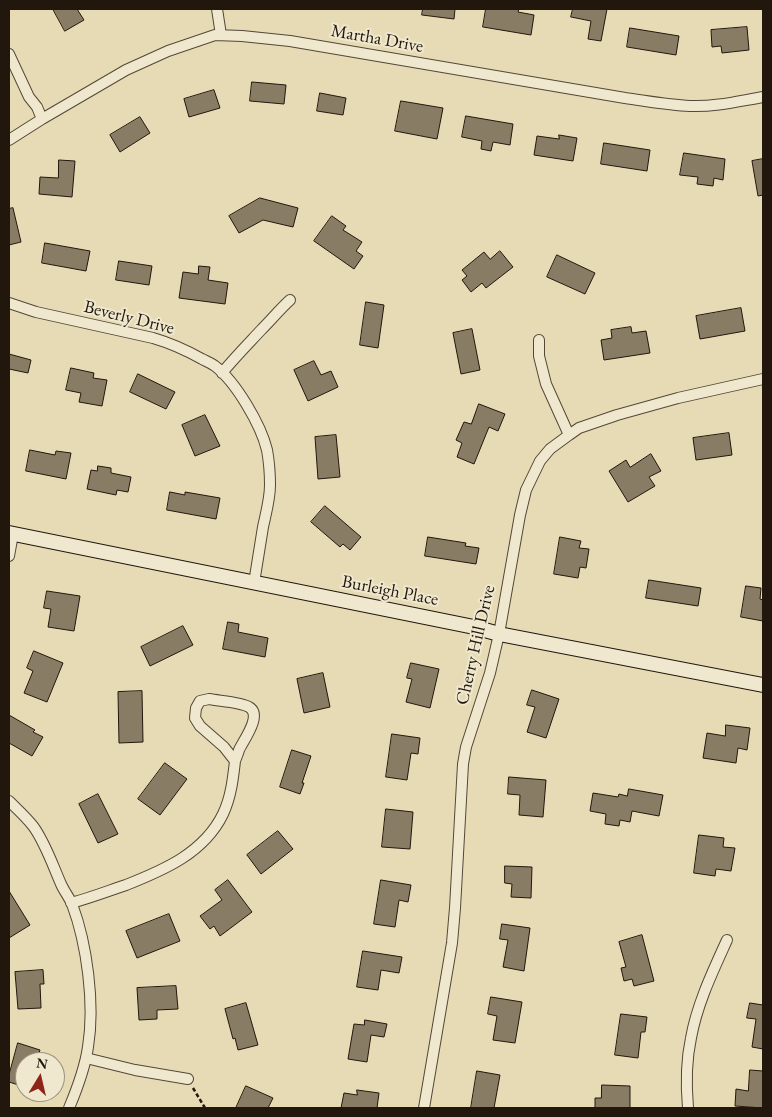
<!DOCTYPE html>
<html>
<head>
<meta charset="utf-8">
<style>
	body { margin:0 }
	#map { position:relative; width:772px; height:1117px; overflow:hidden; background:#e6dbb5; font-family:"EB Garamond",serif }
	canvas { display:block }
	.frame { position:absolute; inset:0; border:10px solid #22170c; pointer-events:none }
	.north { position:absolute; left:15px; top:1052px; width:50px; height:50px; box-sizing:border-box; background:#efe8cf; border:1px solid #9d9481; border-radius:50%; rotate:9deg; font-size:14px; font-weight:700; line-height:20px; text-align:center; color:#22170c }
	.north::after { content:''; display:block; margin:auto; width:18px; height:22px; background:#8f2418; clip-path:polygon(50% 0,100% 100%,50% 72%,0 100%) }
</style>
</head>
<body>
<div id="map">
<canvas width="772" height="1117"></canvas>
<div class="frame"></div>
<div class="north">N</div>
</div>
<script>
const context = document.querySelector('canvas').getContext('2d');
context.lineJoin = 'round';
function paint(path, color) { context.fillStyle = color; context.fill(path, 'evenodd'); }
function strokePath(path, color, width, dash) { context.strokeStyle = color; context.lineWidth = width; context.lineCap = dash ? 'butt' : 'round'; context.setLineDash(dash || []); context.stroke(path); }
function label(font, color, halo, rows, align = 'center') {
  context.font = font + ' "EB Garamond",serif'; context.lineWidth = 4; context.setLineDash([]); context.textBaseline = 'middle'; context.strokeStyle = halo; context.fillStyle = color; for (const [text, x, y, turn = 0] of rows) {
    context.save(); context.translate(x, y); context.rotate((+turn || 0) * Math.PI / 180); context.textAlign = isNaN(turn) ? turn : align; if (halo) context.strokeText(text, 0, 0); context.fillText(text, 0, 0); context.restore();
  }
}
const building = new Path2D(`
	M53 9H77L84 20 65 31Z
	M423 9H455L454 19 422 15Z
	M486 9H519L518 12 534 15 531 35 483 27Z
	M573 9H607L601 41 588 39 591 21 571 17Z
	M747 27 749 50 722 53 721 46 712 47 711 30Z
	M630 28 679 36 676 55 627 47Z
	M252 82 286 85 284 104 250 101Z
	M214 90 220 108 189 117 184 99Z
	M320 93 346 98 343 115 317 111Z
	M401 101 443 108 437 139 395 131Z
	M466 116 513 124 510 145 493 142 491 151 481 149 482 141 462 137Z
	M140 117 150 133 120 152 110 135Z
	M559 135 577 138 573 161 534 155 537 136 559 139Z
	M604 143 650 150 647 171 601 164Z
	M684 153 725 159 723 180 714 178 713 186 697 184 698 177 680 175Z
	M763 159V195L758 196 752 161Z
	M59 160 75 161 72 197 39 194 40 177 58 178Z
	M260 198 298 208 293 227 263 220 239 233 229 216Z
	M13 208 21 242 9 245V209Z
	M332 216 346 226 343 230 362 242 356 251 363 256 354 269 314 241Z
	M45 243 90 251 86 271 42 263Z
	M500 251 513 267 486 288 482 283 471 292 462 280 467 276 462 270 484 252 490 259Z
	M557 255 595 273 585 294 547 277Z
	M119 261 152 266 149 285 116 280Z
	M199 266 210 267 208 280 228 283 225 304 179 298 183 272 198 274Z
	M366 302 384 305 378 348 360 345Z
	M741 308 745 331 700 339 696 316Z
	M631 327 632 333 646 331 650 353 604 360 601 340 612 338 611 330Z
	M472 329 480 370 461 374 453 333Z
	M9 354 31 360 28 373 9 369Z
	M314 361 321 375 331 371 338 387 308 401 294 370Z
	M71 368 94 373 93 378 107 380 102 406 79 402 81 393 66 390Z
	M138 374 175 392 166 409 130 392Z
	M479 404 505 414 498 431 489 427 474 464 457 457 462 443 456 440 464 422 471 424Z
	M205 415 220 446 195 456 182 425Z
	M729 433 732 455 696 460 693 438Z
	M336 435 340 477 318 479 315 437Z
	M30 450 55 455 56 451 71 453 66 479 26 471Z
	M651 454 661 471 649 477 655 486 628 502 609 471 626 460 630 467Z
	M98 466 111 468V473L131 477 128 492 117 490 116 495 87 489 91 470 97 471Z
	M170 492 185 495V492L220 498 216 519 167 510Z
	M325 506 361 537 350 550 343 544 340 547 311 522Z
	M428 537 466 543 465 546 479 548 476 564 425 556Z
	M560 537 581 541 579 548 589 549 586 568 580 567 578 578 554 574Z
	M649 580 701 588 698 606 646 598Z
	M746 586 761 588 760 599 763 600V621L741 617Z
	M47 591 80 596 74 631 48 627 51 609 44 608Z
	M228 622 239 624 238 632 268 638 265 657 223 649Z
	M183 626 193 645 150 666 141 647Z
	M34 651 63 663 47 702 24 693 33 671 27 668Z
	M411 663 439 669 430 708 406 702 412 679 407 678Z
	M323 673 330 707 304 713 297 679Z
	M532 690 559 699 546 738 527 732 535 707 527 705Z
	M142 691 143 742 119 743 118 692Z
	M9 715 35 730 33 732 43 737 32 756 9 743Z
	M726 725 750 728 747 750 738 748 736 763 703 758 707 733 725 736Z
	M392 734 420 738 418 754 411 753 407 780 386 777Z
	M292 750 311 756 302 783H304L300 794 280 787Z
	M165 763 187 779 160 815 138 799Z
	M509 777 546 780 543 817 519 815 520 795 508 794Z
	M629 789 663 795 659 816 632 811 630 822 620 820 619 826 605 824 606 814 590 811 593 793 618 797 619 794 627 796Z
	M98 794 118 834 98 843 79 804Z
	M386 809 413 812 410 849 382 847Z
	M278 831 293 849 261 874 247 855Z
	M699 835 724 838 723 847 735 848 731 871 716 869 715 876 694 873Z
	M505 866 532 867 531 898 511 897 512 884 505 883Z
	M228 880 252 912 220 936 214 926 210 929 200 916 222 900 215 890Z
	M381 880 411 885 408 902 399 900 395 927 374 924Z
	M9 891 30 925 9 938Z
	M169 914 180 941 137 958 126 931Z
	M502 924 530 928 524 971 503 967 508 940 500 939Z
	M642 935 654 981 634 986 632 979 624 981 621 968 626 967 619 942Z
	M363 951 402 957 399 973 381 970 378 990 357 987Z
	M43 970 44 984H40L41 1008 18 1009 15 972Z
	M176 986 178 1009 157 1010V1019L139 1020 137 988Z
	M491 997 522 1002 515 1043 493 1040 497 1016 488 1014Z
	M246 1003 258 1045 238 1050 235 1038 233 1039 225 1009Z
	M750 1003 763 1005V1049L752 1047 756 1019 747 1018Z
	M621 1014 647 1017 645 1032H641L638 1058 615 1055Z
	M365 1020 387 1024 384 1037 371 1035 367 1062 348 1059 354 1024 364 1025Z
	M18 1043 40 1050 36 1062H25V1087L9 1082V1075Z
	M750 1070 763 1071V1108L735 1106 736 1089 748 1091Z
	M477 1071 500 1075 494 1108H471Z
	M602 1085 630 1086V1108H595V1098H601Z
	M246 1086 273 1098 268 1108H236Z
	M357 1090 379 1093 377 1108H341L344 1093 357 1095Z`);
const path = new Path2D(`
	M193 1088 205 1108`);
const street = new Path2D(`
	M217 9 221 35
	M9 54 29 97 37 107 42 119
	M9 140 42 119 126 70 168 51 215 35 242 36 290 41 625 98C647 101 669 105 690 106 715 107 739 101 763 97
	M9 303 36 312 153 338C170 343 186 350 202 359 206 361 211 363 215 366 236 382 261 425 267 450 269 461 270 474 270 485 270 499 266 513 263 527 260 545 257 564 254 583
	M539 340V356L546 384 569 435
	M222 373C235 357 249 343 262 329 272 319 280 309 290 300
	M9 556 13 534
	M209 699C219 701 241 702 249 707 263 715 243 741 239 750 238 754 236 758 235 761L224 747 200 726 195 718 196 708 200 701Z
	M9 801C17 809 26 817 33 826 45 842 53 866 61 884 64 891 69 897 72 904 87 944 95 1004 88 1047 85 1068 77 1089 69 1108
	M71 903C90 898 108 891 126 885 164 870 204 853 223 814 231 797 233 779 235 761
	M86 1058 135 1070 188 1079
	M424 1108 452 943 455 908 463 764 466 747 490 673 499 634 520 515 526 490 540 461 550 449 569 435 579 428 617 415 678 398 763 379
	M688 1108C686 1085 686 1061 691 1038 697 1004 713 971 727 940`);
const secondary = new Path2D(`
	M9 533 474 627 499 634 763 685`);
const streetNames = [
	["Martha Drive",377,39,10],
	["Beverly Drive",129,318,14],
	["Burleigh Place",390,591,11],
	["Cherry Hill Drive",476,645,-77]
];
paint(building, '#887d64');
strokePath(building, '#22170c', 1);
strokePath(street, '#534836', 12);
strokePath(secondary, '#22170c', 16);
strokePath(path, '#22170c', 2.5, [4, 2.5]);
strokePath(street, '#efe8cf', 10);
strokePath(secondary, '#efe8cf', 14);
label('18px', '#22170c', '#efe8cf', streetNames);
</script>
</body>
</html>
